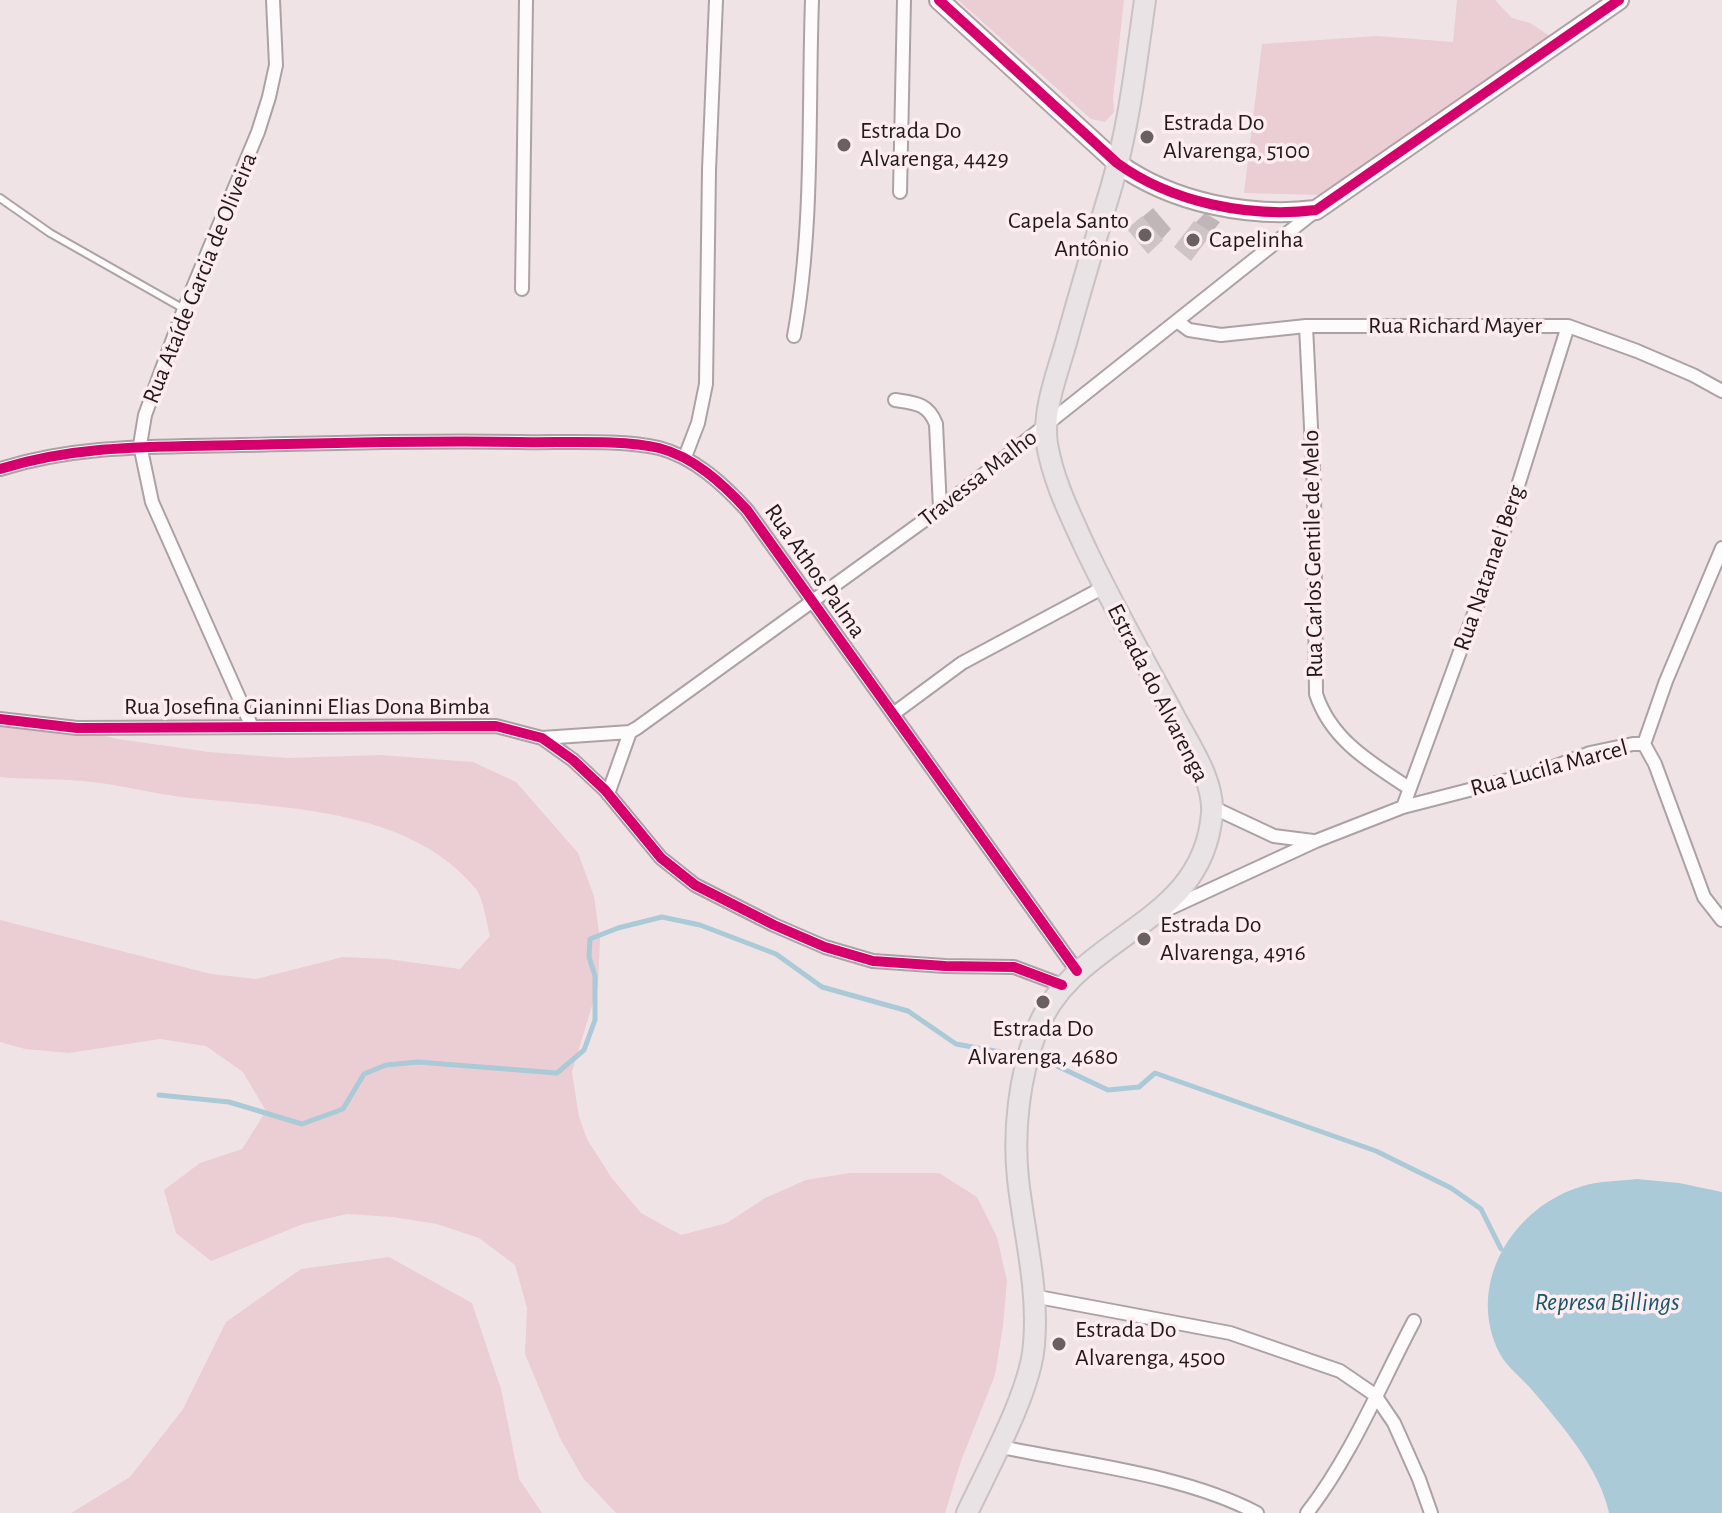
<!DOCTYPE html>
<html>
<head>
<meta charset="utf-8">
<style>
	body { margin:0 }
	canvas { display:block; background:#f0e3e6 }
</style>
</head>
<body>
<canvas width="1722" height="1513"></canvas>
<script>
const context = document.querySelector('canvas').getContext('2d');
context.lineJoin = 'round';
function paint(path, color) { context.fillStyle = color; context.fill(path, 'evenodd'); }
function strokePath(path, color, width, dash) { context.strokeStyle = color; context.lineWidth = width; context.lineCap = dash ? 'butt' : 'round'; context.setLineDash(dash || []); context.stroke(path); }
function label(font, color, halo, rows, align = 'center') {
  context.font = font + ' "Alegreya Sans",sans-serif'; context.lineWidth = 7; context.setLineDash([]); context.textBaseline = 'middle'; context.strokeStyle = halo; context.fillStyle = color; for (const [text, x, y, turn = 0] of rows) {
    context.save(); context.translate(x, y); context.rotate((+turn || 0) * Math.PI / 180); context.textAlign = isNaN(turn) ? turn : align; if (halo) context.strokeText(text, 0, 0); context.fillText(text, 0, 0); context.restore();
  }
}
const green = new Path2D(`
	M958 0H1124L1113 98 1114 112 1105 122 1091 119Z
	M1457 0H1495L1512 18 1530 23 1556 40 1322 195 1244 193 1262 44 1377 36 1453 42Z
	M0 713 118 739 209 752 288 758 380 755 473 762 516 782 578 853 594 896 600 940 598 986 572 1072 579 1117 587 1139 611 1177 641 1213 681 1235 727 1223 765 1198 806 1180 850 1173H939L977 1197 997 1237 1007 1281 1003 1326 995 1375 961 1461 945 1513H616L583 1478 560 1438 525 1354 527 1308 515 1265 479 1238 437 1224 392 1217 347 1214 303 1224 211 1261 176 1233 164 1190 200 1163 242 1149 266 1111 243 1072 206 1046 160 1039 69 1053 25 1049 0 1042V920L211 974 256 979 343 957 388 959 460 969 490 936C486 922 484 900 476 889 409 806 277 808 181 797 151 793 121 785 91 782 61 778 30 780 0 777Z
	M389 1257 472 1303 501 1389 519 1479 542 1513H71L130 1477 183 1409 226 1322 301 1269Z`);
const water = new Path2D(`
	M1637 1179 1679 1183 1722 1192V1513H1609C1600 1469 1561 1424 1532 1390 1522 1378 1507 1367 1500 1354 1464 1285 1513 1206 1583 1186 1599 1181 1619 1181 1637 1179Z`);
const shadow = new Path2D(`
	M1153 208 1171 229 1162 239 1139 220Z
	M1205 213 1220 222 1200 248 1196 222Z`);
const stream = new Path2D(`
	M1057 1066 1108 1090 1139 1087 1155 1073 1376 1151 1451 1188 1481 1209 1501 1249
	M159 1095 229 1102 302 1124 343 1109 364 1074 386 1065 418 1062 557 1073 584 1050 595 1020V976L589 957 590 939 618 928 662 917 700 925 776 954 822 987 908 1011 956 1044 1017 1055`);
const building = new Path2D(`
	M1142 216 1163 240 1148 254 1127 229Z
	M1194 221 1212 233 1191 261 1174 247Z`);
const lane = new Path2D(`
	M0 198 50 233 184 309`);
const street = new Path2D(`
	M900 192 904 0
	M522 289 526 0
	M1178 322 1189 330 1221 335 1306 326H1568L1637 351 1693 375 1722 391
	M1306 326 1314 488 1316 694C1331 740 1371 763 1409 788
	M794 336C814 226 808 111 812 0
	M895 400C915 403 928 403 936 424L940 509
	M685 457 698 423 706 384 709 170 716 0
	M0 469C80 444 158 447 240 445 333 443 426 440 519 442 559 443 622 439 659 448 694 457 723 484 747 510L1077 971
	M893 714 962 663 1104 587
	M0 719 77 728 496 726 542 738 573 760 605 790 661 858 695 885 774 925 825 947 873 961 945 966 1014 967 1062 985
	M252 727 152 502 140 445 145 415 184 309 258 132 269 97 276 65 273 0
	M542 738 630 732 637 728 940 509 1314 212
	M1644 744 1666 681 1722 548
	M608 794 630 732
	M1212 807 1274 836 1313 841
	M1403 807 1501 540 1568 326
	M1164 911 1316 841 1403 807 1543 771 1590 753 1633 744H1644L1655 764 1704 897 1722 920
	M1033 1296 1230 1333 1340 1371 1375 1395 1394 1423 1419 1479 1431 1513
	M997 1446C1080 1464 1183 1474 1257 1513
	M1307 1513C1352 1455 1380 1385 1414 1321`);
const secondary = new Path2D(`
	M939 0 1117 163C1172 203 1250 218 1316 210L1619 0`);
const primary = new Path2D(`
	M967 1513C988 1468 1031 1391 1034 1344 1039 1289 1024 1233 1018 1179 1013 1131 1019 1078 1036 1032 1073 933 1203 929 1212 813 1214 779 1188 743 1173 714 1143 658 1111 603 1084 545 1069 512 1053 480 1047 444 1042 410 1058 372 1067 339 1081 288 1096 238 1111 188 1129 127 1136 63 1145 0`);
const cycleway = new Path2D(`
	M939 0 1117 163C1172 203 1250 218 1316 210L1619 0
	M0 469C80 444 158 447 240 445 333 443 426 440 519 442 559 443 622 439 659 448 694 457 723 484 747 510L1077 971
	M0 719 77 728 496 726 542 738 573 760 605 790 661 858 695 885 774 925 825 947 873 961 945 966 1014 967 1062 985`);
const markers = [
	[1147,137,8,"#6a6062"],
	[844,145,8,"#6a6062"],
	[1145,235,8,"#6a6062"],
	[1193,240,8,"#6a6062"],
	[1144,939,8,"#6a6062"],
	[1043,1002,8,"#6a6062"],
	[1059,1344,8,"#6a6062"]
];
const poiNames = [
	["Estrada Do",1163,123],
	["Alvarenga, 5100",1163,151],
	["Estrada Do",860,131],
	["Alvarenga, 4429",860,159],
	["Capela Santo",1129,221,"right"],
	["Antônio",1129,249,"right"],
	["Capelinha",1209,240],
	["Estrada Do",1160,925],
	["Alvarenga, 4916",1160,953],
	["Estrada Do",1043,1029,"center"],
	["Alvarenga, 4680",1043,1057,"center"],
	["Estrada Do",1075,1330],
	["Alvarenga, 4500",1075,1358]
];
const streetNames = [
	["Rua Ataíde Garcia de Oliveira",200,278,-68],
	["Rua Richard Mayer",1455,326],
	["Travessa Malho",978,478,-38],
	["Rua Carlos Gentile de Melo",1313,554,-91],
	["Rua Natanael Berg",1489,568,-71],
	["Rua Athos Palma",815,571,55],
	["Estrada do Alvarenga",1158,693,63],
	["Rua Josefina Gianinni Elias Dona Bimba",307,707],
	["Rua Lucila Marcel",1549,768,-15]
];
const waterNames = [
	["Represa Billings",1607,1302]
];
paint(green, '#ebcdd4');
paint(water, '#abcad8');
paint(shadow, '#0003');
strokePath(stream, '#abcad8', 5);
paint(building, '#cec4c7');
strokePath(lane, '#aca2a5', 10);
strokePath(street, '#aca2a5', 16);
strokePath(secondary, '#aca2a5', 22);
strokePath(primary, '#c9c2c4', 24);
strokePath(lane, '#fdfbfb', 6);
strokePath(street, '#fdfbfb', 12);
strokePath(secondary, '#fdfbfb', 18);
strokePath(primary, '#eae3e5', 20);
strokePath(cycleway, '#d6006c', 10);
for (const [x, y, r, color] of markers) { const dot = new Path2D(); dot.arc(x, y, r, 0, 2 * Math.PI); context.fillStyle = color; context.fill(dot); strokePath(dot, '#fdedf1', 3); }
label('24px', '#22191b', '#fdedf1', poiNames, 'left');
label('24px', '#22191b', '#fdedf1', streetNames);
label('italic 26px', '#16576b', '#fdedf1', waterNames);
</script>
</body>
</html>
